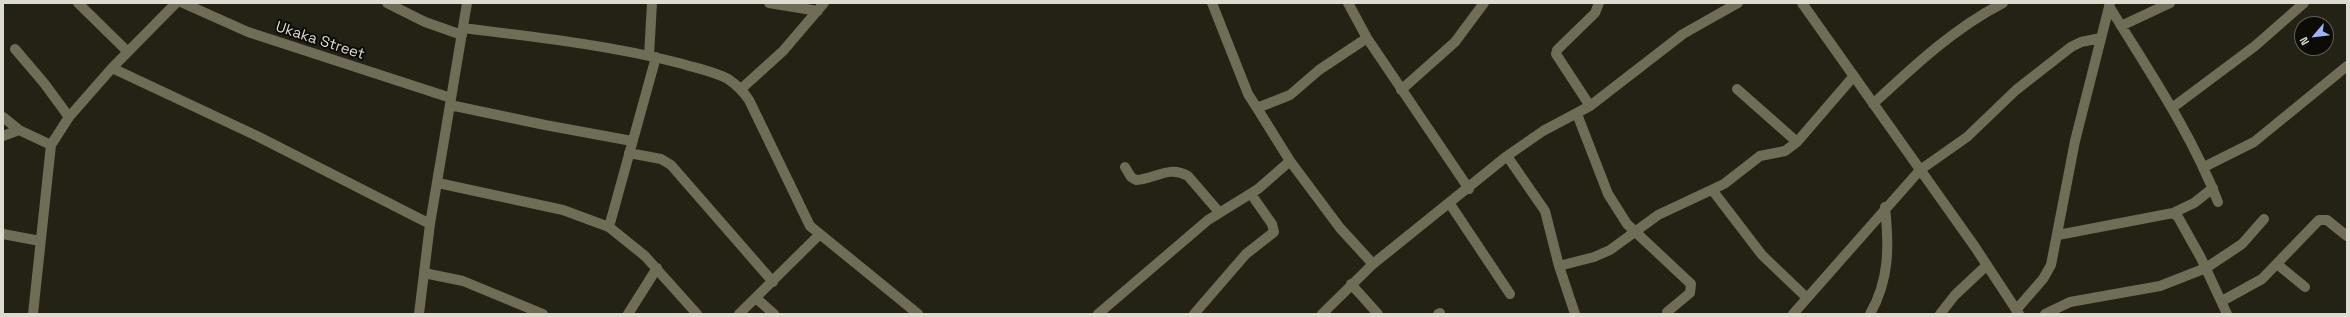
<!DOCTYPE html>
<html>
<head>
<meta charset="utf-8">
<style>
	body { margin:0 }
	#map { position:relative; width:2350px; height:317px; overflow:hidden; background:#232215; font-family:"Space Grotesk",sans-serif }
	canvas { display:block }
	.frame { position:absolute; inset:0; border:4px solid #dcdcd3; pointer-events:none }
	.north { position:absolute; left:2294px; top:16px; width:40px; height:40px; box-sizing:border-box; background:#0c0b06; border:1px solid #5f5f58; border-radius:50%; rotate:242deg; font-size:11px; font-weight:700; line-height:16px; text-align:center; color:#dcdcd3 }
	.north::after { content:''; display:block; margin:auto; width:14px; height:18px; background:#9bb4fd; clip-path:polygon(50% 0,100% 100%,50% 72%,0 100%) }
</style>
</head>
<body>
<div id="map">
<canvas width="2350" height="317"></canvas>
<div class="frame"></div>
<div class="north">N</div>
</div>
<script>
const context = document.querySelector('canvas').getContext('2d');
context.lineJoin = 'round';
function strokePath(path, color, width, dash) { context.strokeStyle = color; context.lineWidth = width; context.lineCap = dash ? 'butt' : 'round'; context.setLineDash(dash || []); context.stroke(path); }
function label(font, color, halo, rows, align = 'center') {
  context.font = font + ' "Space Grotesk",sans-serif'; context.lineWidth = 4; context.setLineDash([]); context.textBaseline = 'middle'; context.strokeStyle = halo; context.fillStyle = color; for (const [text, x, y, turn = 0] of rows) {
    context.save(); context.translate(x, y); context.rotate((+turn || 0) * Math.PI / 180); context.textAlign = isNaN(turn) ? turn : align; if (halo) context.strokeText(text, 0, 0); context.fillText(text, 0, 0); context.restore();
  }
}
const minor = new Path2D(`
	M78 3 128 52
	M183 3 248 32 451 98
	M387 3 425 22 462 35
	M769 3 818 11
	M1212 3 1248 94 1257 108 1290 161 1340 228 1373 264
	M1348 3 1367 38 1469 189
	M1802 3 1975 247 2019 314
	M2109 6C2148 70 2191 132 2218 202
	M2121 26 2170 3
	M463 28C535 37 609 45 679 63 695 68 713 71 728 79 737 85 743 91 749 100L810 226 918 314
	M15 49 44 83 69 117
	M649 56 652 3
	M112 68 257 136 430 224
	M741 89 783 51 824 3
	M1737 89 1797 142
	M1401 90 1455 42 1484 3
	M1873 104C1913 67 1954 28 2003 3
	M450 105 545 125 632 141
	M1590 106 1556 54 1557 50 1595 13 1599 3
	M1257 108 1290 95 1319 70 1367 38
	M2172 108 2255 46 2304 3
	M1577 114 1608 194 1627 224 1691 284 1690 293 1667 312
	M3 117 19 130 51 145
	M3 136 19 130
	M629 153 661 159 671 165 773 282
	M1507 156 1545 211 1559 266 1575 314
	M1125 167 1131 177 1136 180C1155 179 1169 165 1188 176L1219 212
	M2204 167 2254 142 2347 66
	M438 183 563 210 609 227 645 256 697 314
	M1713 191 1762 255 1807 298
	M1450 204 1510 294
	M2173 213 2178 217 2201 258 2227 314
	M609 227 656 57
	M3 234 40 241
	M2058 235 2173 213 2194 203 2213 188
	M2277 264 2305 287
	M1559 266 1594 257 1610 250 1658 215 1724 184 1760 156 1785 151 1797 142 1853 77
	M424 273 463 281 543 314
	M1351 284 1378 314
	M756 298 774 314
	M2222 301 2262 279 2319 220H2327L2347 236
	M2016 310 2043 279 2051 265 2075 141 2110 3
	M33 314 51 145 69 117 112 68 176 3
	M419 314 430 224 467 3
	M628 314 657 268
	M739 314 819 235
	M1098 314 1208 220 1258 189 1290 161
	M1194 314 1246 254 1274 232 1272 224 1251 194
	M1322 314 1373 264 1507 156 1543 131 1590 106 1683 34 1738 3
	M1438 314 1440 313
	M1793 314 1920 170 1967 137 2016 90 2071 47 2081 42 2101 38
	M1870 314C1890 279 1889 245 1885 207
	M1940 314 1955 295 1987 265
	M2045 314 2070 302 2160 286 2206 268 2242 244 2264 219`);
const streetNames = [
	["Ukaka Street",320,41,18]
];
strokePath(minor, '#6f6d56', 10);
label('15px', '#dcdcd3', '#0c0b06', streetNames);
</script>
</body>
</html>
